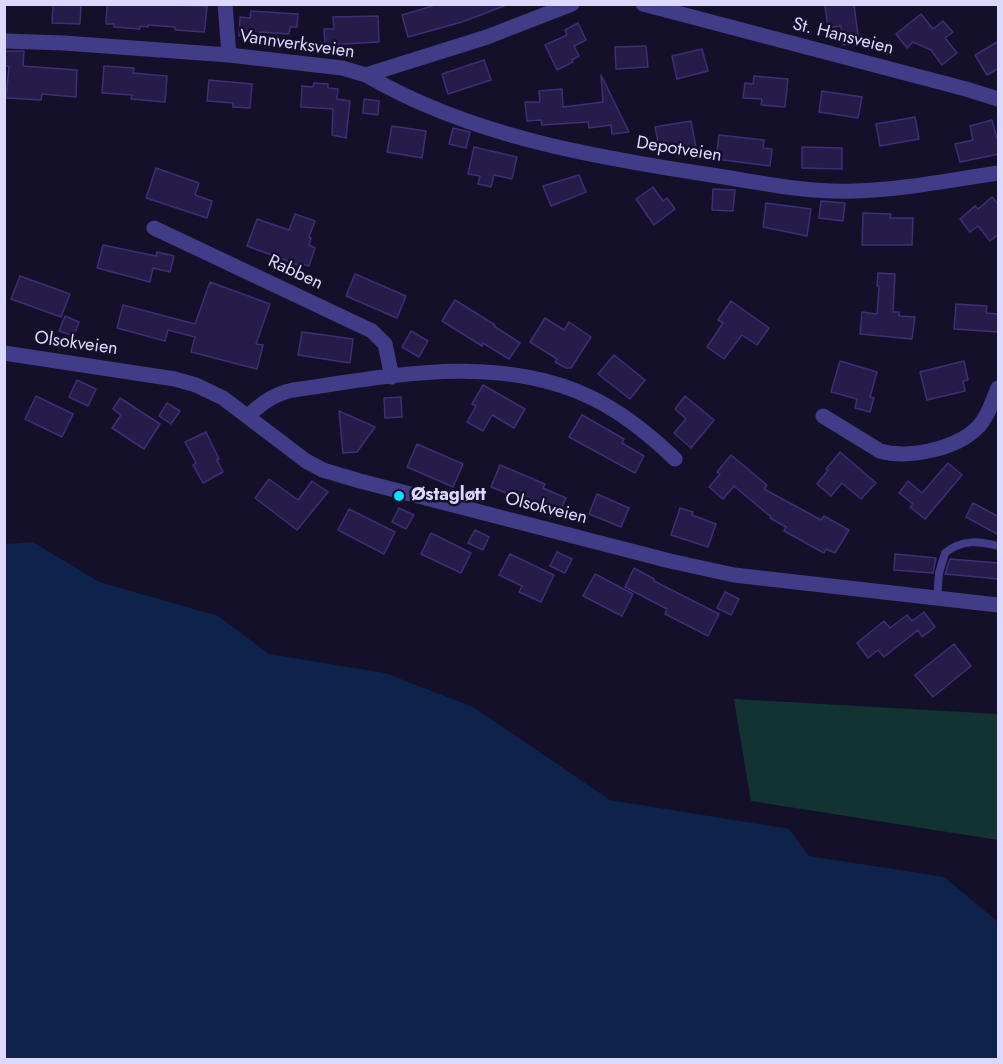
<!DOCTYPE html>
<html>
<head>
<meta charset="utf-8">
<style>
	body { margin:0 }
	#map { position:relative; width:1003px; height:1064px; overflow:hidden; background:#151029; font-family:Jost,sans-serif }
	canvas { display:block }
	.frame { position:absolute; inset:0; border:6px solid #ddd8ff; pointer-events:none }
</style>
</head>
<body>
<div id="map">
<canvas width="1003" height="1064"></canvas>
<div class="frame"></div>
</div>
<script>
const context = document.querySelector('canvas').getContext('2d');
context.lineJoin = 'round';
function paint(path, color) { context.fillStyle = color; context.fill(path, 'evenodd'); }
function strokePath(path, color, width, dash) { context.strokeStyle = color; context.lineWidth = width; context.lineCap = dash ? 'butt' : 'round'; context.setLineDash(dash || []); context.stroke(path); }
function label(font, color, halo, rows, align = 'center') {
  context.font = font + ' Jost,sans-serif'; context.lineWidth = 5; context.setLineDash([]); context.textBaseline = 'middle'; context.strokeStyle = halo; context.fillStyle = color; for (const [text, x, y, turn = 0] of rows) {
    context.save(); context.translate(x, y); context.rotate((+turn || 0) * Math.PI / 180); context.textAlign = isNaN(turn) ? turn : align; if (halo) context.strokeText(text, 0, 0); context.fillText(text, 0, 0); context.restore();
  }
}
const green = new Path2D(`
	M734 699 998 714V840L751 801Z`);
const water = new Path2D(`
	M33 542 99 582 218 616 269 654 385 673 473 707 610 800 789 829 809 856 944 877 998 922V1059H5V544Z`);
const building = new Path2D(`
	M53 4H81L80 24 52 23Z
	M107 4 207 6 205 28 204 32 175 30V27L148 25V27L140 26V29L114 27V24H106Z
	M439 4H504V6L462 22 408 37 402 15Z
	M833 4H854L859 43 843 45 841 26 828 28 825 6Z
	M251 11 298 14 297 27H290L289 34 260 32V35H254V37L239 36 240 17 250 18Z
	M921 14 933 29 943 21 953 32 945 38 957 53 942 65 931 50 913 42 907 48 896 34Z
	M378 16 379 42 325 45 324 29H334L333 17Z
	M578 23 586 40 574 46 579 56 572 60 573 62 557 70 545 45 567 35 565 30Z
	M999 41V68L987 75 975 55Z
	M646 46 648 67 616 69 615 47Z
	M702 49 708 71 677 79 672 56Z
	M4 51H24L23 66 77 70 76 97 42 94 41 100 6 98 9 66H4Z
	M484 60 491 80 448 94 442 74Z
	M104 66 134 68 133 73 167 76 165 102 131 99 132 95 102 93Z
	M601 75 629 132 612 134 611 125 589 128 588 122 542 125 541 120 527 121 525 102H540L539 91 562 89 563 107 603 102Z
	M754 76 788 79 785 107 761 105 762 99 743 98 745 83 753 84Z
	M209 80 252 84 250 108 233 107V103L207 101Z
	M314 83 328 84V88L338 89 337 99 350 101 346 138 332 135 333 109 301 107 302 86 313 87Z
	M822 91 862 97 858 118 819 112Z
	M364 99 379 101 378 115 363 113Z
	M915 117 919 139 880 146 876 124Z
	M992 120 999 145V154L960 162 955 144 973 140 970 126Z
	M691 121 696 148 676 151 675 148 660 151 655 127Z
	M392 126 426 131 422 158 387 152Z
	M453 128 470 132 466 148 449 144Z
	M719 135 764 140 763 148 772 149 770 166 716 159Z
	M474 147 517 157 512 179 494 175 491 187 478 184 480 176 468 174Z
	M802 147 842 148V169L802 168Z
	M156 168 199 183 195 195 212 201 207 218 146 198Z
	M579 175 586 192 551 206 543 186Z
	M653 187 663 201 667 198 675 209 654 225 636 199Z
	M713 189 735 190 733 211 712 210Z
	M992 197 999 205V234L990 241 978 226 970 232 960 219 975 206 978 209Z
	M821 201 845 203 843 221 819 218Z
	M766 203 811 209 807 236 763 227Z
	M863 213 891 214 890 218H913L912 245H862Z
	M295 214 315 221 309 237 311 238 309 245 315 248 309 266 302 264 301 266 247 246 257 219 289 230Z
	M103 245 156 256 157 252 174 256 170 272 153 268 150 282 97 268Z
	M878 273 895 274 893 312H899V316L915 317 912 339 860 334 862 312 877 314 879 286H877Z
	M355 274 406 296 397 318 346 296Z
	M20 276 70 294 61 317 11 299Z
	M210 282 270 304 256 344 263 345 257 369 191 352 195 337 168 330 165 341 117 328 123 305 195 324Z
	M455 300 495 325 494 326 520 343 509 359 483 343 482 346 442 321Z
	M731 301 769 328 757 345 742 335 724 359 707 347 723 323 718 320Z
	M956 304 987 306 986 313 999 314V332L954 329Z
	M65 316 79 322 74 336 59 331Z
	M545 318 564 330 569 322 591 337 571 368H566L555 362 557 359 530 342Z
	M411 331 428 341 419 357 402 347Z
	M302 332 353 339 350 363 298 355Z
	M614 355 645 380 630 399 598 374Z
	M840 361 877 372 870 397 874 398 870 412 855 408 857 399 831 392Z
	M964 361 968 380 963 381 965 391 927 400 920 372Z
	M77 380 96 389 88 406 69 397Z
	M483 385 525 409 514 428 492 415 483 431 467 422 476 406 472 404Z
	M36 396 73 414 62 437 25 419Z
	M685 396 714 420 691 448 674 433 686 419 675 409Z
	M401 397 402 417 385 418 384 398Z
	M120 398 160 424 144 449 112 428 121 415 113 409Z
	M167 403 180 411 171 424 159 416Z
	M339 411 375 427 357 452 343 453Z
	M582 415 624 439 622 443 644 456 635 473 569 437Z
	M206 432 219 459 217 460 223 472 203 483 193 465 196 463 185 442Z
	M417 444 463 464 453 487 407 467Z
	M840 452 876 483 861 499 842 483 831 496 817 484 828 470 826 469Z
	M731 455 767 485 764 489 821 520 824 516 849 530 835 553 826 549 824 553 784 531 786 527 770 518 771 517 734 486 723 499 709 487 720 474 717 472Z
	M948 463 962 475 925 519 910 507 913 504 899 493 908 481 922 493Z
	M500 465 545 484 543 488 566 498 559 514 491 487Z
	M269 479 298 500 312 481 328 492 297 530 255 498Z
	M597 494 629 508 621 527 589 514Z
	M973 503 999 517V535L966 517Z
	M399 508 414 515 406 529 392 522Z
	M680 508 693 512 692 515 716 524 708 547 671 535Z
	M349 509 395 532 384 554 338 530Z
	M475 530 489 537 483 550 468 543Z
	M431 533 471 553 461 573 421 554Z
	M557 552 572 559 565 573 550 566Z
	M510 554 554 575 541 602 519 592 522 586 499 575Z
	M895 554 936 558 933 573 894 570Z
	M950 559 999 563V579L945 574Z
	M634 568 654 579V581L719 614 708 636 665 614 667 609 625 587Z
	M595 574 633 594 622 616 583 596Z
	M725 592 739 599 731 615 717 608Z
	M924 612 935 627 922 637 918 630 884 657 878 650 868 658 857 643 884 621 890 628 907 615 912 621Z
	M954 644 971 666 933 697 915 675Z`);
const service = new Path2D(`
	M937 599 939 573 945 553C962 539 979 541 998 546`);
const minor = new Path2D(`
	M225 4 229 55
	M643 4 966 89 998 99
	M4 41 64 43 229 55 342 68 366 75 487 37 572 4
	M366 75C472 137 598 158 718 176 763 183 809 193 854 191 902 190 951 180 998 173
	M154 228 372 331 385 344 392 377
	M4 353 175 379 196 385 223 398 306 461 323 470 360 481 670 561 734 575 998 605
	M248 416C262 403 274 394 293 390 391 376 497 353 590 397 622 412 650 435 675 459
	M823 416 880 451C908 459 955 449 976 429 987 419 992 402 998 388`);
const markers = [
	[399,496,6,"#05e1fe"]
];
const streetNames = [
	["St. Hansveien",843,37,14],
	["Vannverksveien",297,45,8],
	["Depotveien",679,150,9],
	["Rabben",295,273,25],
	["Olsokveien",76,344,8],
	["Olsokveien",546,509,14]
];
const poiNames = [
	["Østagløtt",411,496]
];
paint(green, '#133332');
paint(water, '#0d234b');
paint(building, '#261c4a');
strokePath(building, '#3e2e76', 1.5);
strokePath(service, '#403c88', 8);
strokePath(minor, '#403c88', 15);
for (const [x, y, r, color] of markers) { const dot = new Path2D(); dot.arc(x, y, r, 0, 2 * Math.PI); context.fillStyle = color; context.fill(dot); strokePath(dot, '#151029', 2); }
label('18px', '#ddd8ff', '#151029', streetNames);
label('bold 18px', '#ddd8ff', '#151029', poiNames, 'left');
</script>
</body>
</html>
